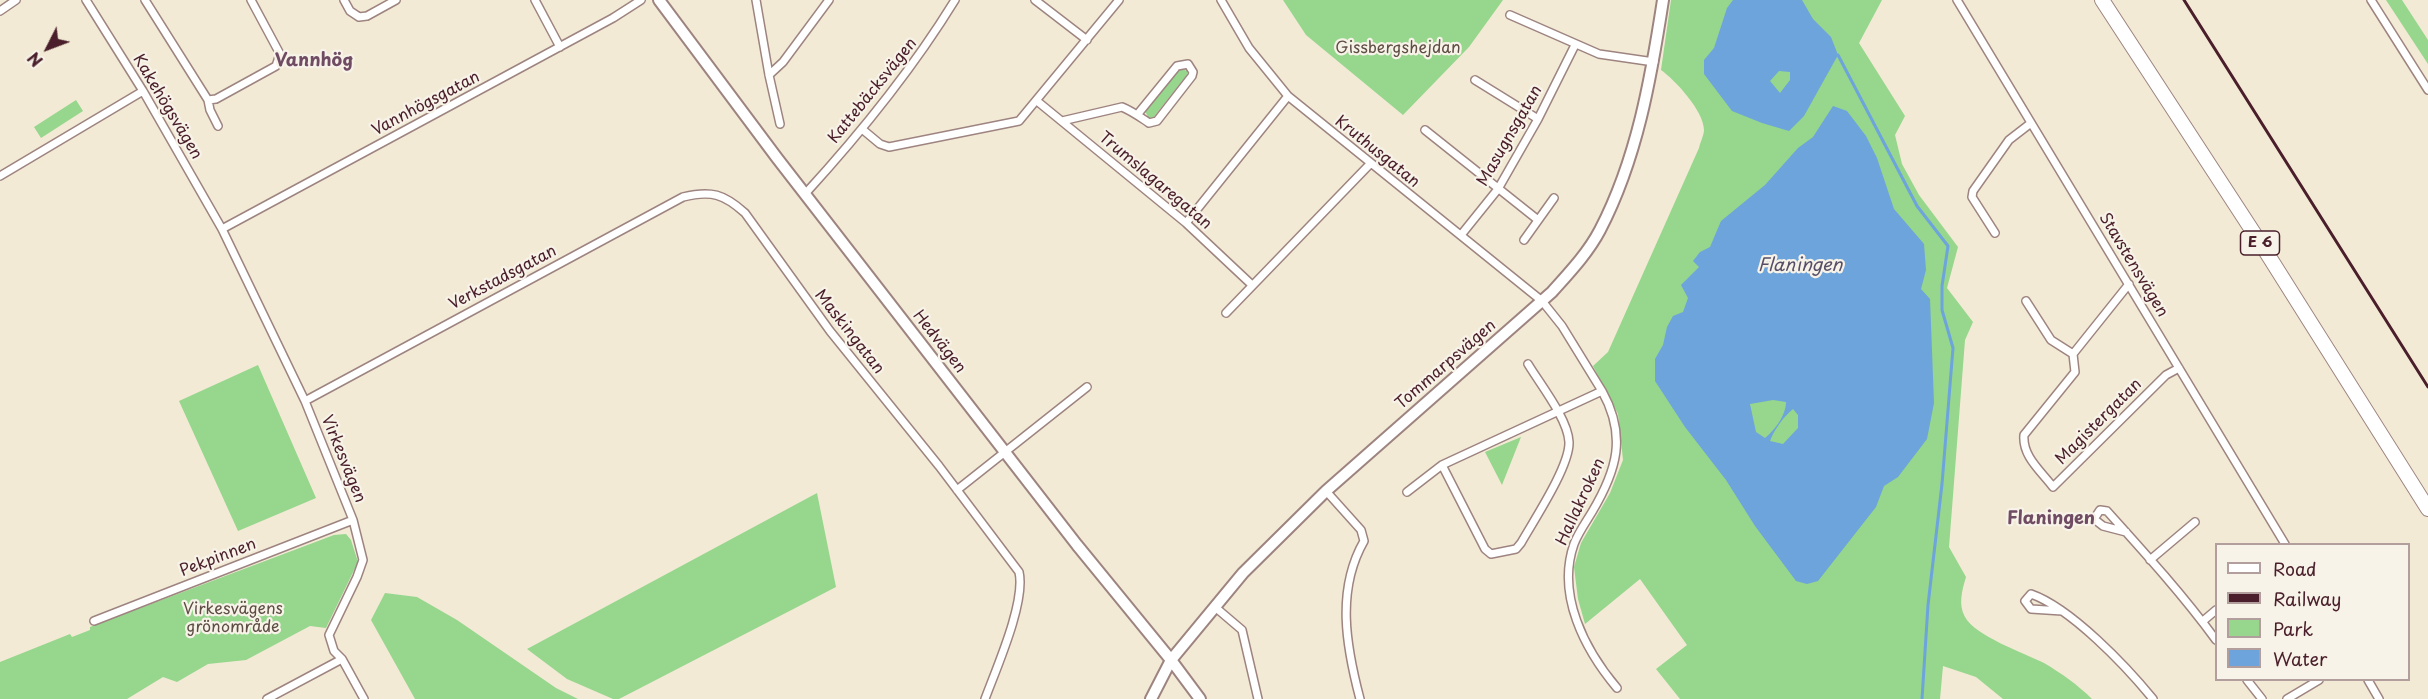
<!DOCTYPE html>
<html>
<head>
<meta charset="utf-8">
<style>
	body { margin:0 }
	#map { position:relative; width:2428px; height:699px; overflow:hidden; background:#f2ead5; font-family:"Playpen Sans",sans-serif }
	canvas { display:block }
	.legend { position:absolute; left:2215px; top:543px; width:195px; height:138px; box-sizing:border-box; background:#f7f3e8; border:2px solid #b29e9c; margin:0; padding:8px 10px; list-style:none; font-size:18px; color:#4a1f2b }
	.legend li { display:flex; align-items:center; gap:12px; height:30px }
	.legend b { width:30px; border:2px solid #b29e9c }
	.north { position:absolute; left:18px; top:18px; width:60px; height:60px; -webkit-text-stroke:4px #f7f3e8; paint-order:stroke; rotate:228deg; font-size:16px; font-weight:700; line-height:24px; text-align:center; color:#4a1f2b }
	.north::after { content:''; display:block; margin:auto; width:21px; height:27px; background:#4a1f2b; clip-path:polygon(50% 0,100% 100%,50% 72%,0 100%) }
</style>
</head>
<body>
<div id="map">
<canvas width="2428" height="699"></canvas>
<ul class="legend">
<li><b style="height:8px;background:#fff"></b>Road</li>
<li><b style="height:8px;background:#4a1f2b"></b>Railway</li>
<li><b style="height:16px;background:#96d68d"></b>Park</li>
<li><b style="height:16px;background:#6ca4db"></b>Water</li>
</ul>
<div class="north">N</div>
</div>
<script>
const context = document.querySelector('canvas').getContext('2d');
context.lineJoin = 'round';
function paint(path, color) { context.fillStyle = color; context.fill(path, 'evenodd'); }
function strokePath(path, color, width, dash) { context.strokeStyle = color; context.lineWidth = width; context.lineCap = dash ? 'butt' : 'round'; context.setLineDash(dash || []); context.stroke(path); }
function label(font, color, halo, rows, align = 'center') {
  context.font = font + ' "Playpen Sans",sans-serif'; context.lineWidth = 4.5; context.setLineDash([]); context.textBaseline = 'middle'; context.strokeStyle = halo; context.fillStyle = color; for (const [text, x, y, turn = 0] of rows) {
    context.save(); context.translate(x, y); context.rotate((+turn || 0) * Math.PI / 180); context.textAlign = isNaN(turn) ? turn : align; if (halo) context.strokeText(text, 0, 0); context.fillText(text, 0, 0); context.restore();
  }
}
const green = new Path2D(`
	M1283 0H1503L1469 47 1403 115 1306 35Z
	M1671 0H1882L1859 43 1905 116 1895 135 1902 164 1919 195 1958 247 1947 288 1973 322 1965 340 1949 547 1966 577C1962 590 1958 605 1965 617 1975 636 2024 653 2044 663 2061 673 2078 685 2092 699H2003L1976 677 1943 666 1940 699H1680L1656 669 1687 645 1640 579 1585 624 1578 599 1574 567 1581 543 1610 493 1623 460 1618 414 1593 366 1608 352 1699 148C1700 143 1704 135 1704 130 1704 111 1675 80 1661 70Z
	M2386 0H2402L2428 40V64Z
	M1180 68 1187 71V75L1153 118 1149 119 1145 111Z
	M76 100 83 111 41 138 34 127Z
	M258 365 316 498 238 531 179 401Z
	M1521 437 1502 485 1485 452Z
	M817 493 836 587 619 699H613L567 679 527 649Z
	M346 534 351 540 358 562 326 628 310 626 246 660 208 664 177 682 163 677 127 699H0V662L70 634 72 637 90 630V627L334 535Z
	M385 593 417 597 457 620 556 688 578 699H415L371 620Z`);
const water = new Path2D(`
	M1733 0H1802L1813 19 1831 37 1838 55 1804 116 1789 131 1762 123 1732 111 1704 74V60L1714 48 1727 8ZM1779 71 1790 72V80L1780 93 1770 81Z
	M1833 106 1847 111 1866 136 1877 158 1894 209 1924 244 1926 270 1921 289 1930 299 1934 403 1927 439 1898 477 1884 486 1876 507 1818 581 1807 584 1796 581 1755 526 1726 480 1685 427 1655 381V359L1663 345 1667 327 1673 316 1683 312 1688 298 1681 285 1699 267 1693 261 1700 252 1710 247 1721 221 1765 185 1798 148 1813 137ZM1773 400 1786 402C1786 415 1775 430 1765 438L1756 432 1750 404ZM1793 409 1798 415V428L1783 444 1770 441C1774 430 1784 416 1793 409Z`);
const stream = new Path2D(`
	M1838 55 1917 206 1948 246 1942 286V310L1953 348 1942 484 1928 605 1922 699`);
const street = new Path2D(`
	M86 0 143 91 222 229 305 401 353 520 363 560 357 577 329 635 334 651 342 659 364 699
	M145 0 208 100 210 110 218 126
	M344 0 350 11 359 17 367 16 396 0
	M535 0 560 47
	M756 0 769 75 780 124
	M1035 0 1087 40
	M1221 0 1249 48 1288 96 1542 301 1562 326 1602 391C1627 436 1617 470 1592 512 1586 522 1578 533 1574 544 1556 595 1585 650 1617 688
	M1957 0 2285 544
	M2371 0 2428 90
	M0 11 16 0
	M1510 15 1599 54 1654 62
	M769 75 783 62 829 0
	M1475 80 1538 119
	M208 100 216 99 276 66 280 54 251 0
	M1037 101 1186 223 1252 285
	M1062 121 1122 107C1132 111 1140 117 1149 123L1157 121 1192 76 1193 72 1188 64 1177 66 1137 115
	M862 129 880 144 889 147 1019 121 1119 0
	M1425 130 1538 220
	M0 176 143 91
	M805 194C860 134 912 70 955 0
	M1186 223 1288 96
	M222 229 613 18 641 0
	M1995 233 1972 197 1973 191 2009 140 2031 123
	M1461 235 1498 189 1538 119 1575 45
	M1524 240 1554 198
	M2026 301 2051 340 2073 354 2075 372 2024 435C2022 456 2041 471 2053 487L2166 375 2179 368
	M1226 313 1370 164
	M2073 354 2129 284
	M305 401 683 197C711 190 724 194 745 213L830 331 939 466 1019 572C1026 602 996 669 985 699
	M1442 465 1485 549 1491 554 1516 549 1521 543C1534 520 1570 466 1569 442 1568 419 1540 384 1528 364
	M957 490 1087 387
	M1326 491 1361 530 1364 541C1336 590 1346 646 1360 699
	M1407 492 1442 465 1602 391
	M2126 532 2103 526 2094 519 2100 510 2107 511C2144 552 2183 595 2216 640
	M2150 560 2195 522
	M1215 607 1242 630 1258 699
	M2062 611 2031 609 2025 601 2031 594C2071 608 2126 666 2153 699
	M94 621 353 520
	M2203 621 2216 610
	M2247 680 2262 699
	M2368 680 2379 699
	M267 699 342 659
	M2287 699 2319 680`);
const secondary = new Path2D(`
	M659 0 777 158 1077 545 1171 660 1200 699
	M1151 699 1171 660 1243 573 1326 491 1552 292C1569 273 1588 253 1600 230 1637 159 1651 78 1663 0`);
const highway = new Path2D(`
	M2102 0 2263 247 2428 509`);
const rail = new Path2D(`
	M2184 0 2428 387`);
const shields = [
	[2260,243,39]
];
const shieldNames = [
	["E 6",2260,243]
];
const parkNames = [
	["Gissbergshejdan",1398,49],
	["Virkesvägens",233,610],
	["grönområde",233,628]
];
const streetNames = [
	["Kattebäcksvägen",873,91,-51],
	["Vannhögsgatan",426,104,-28],
	["Kakehögsvägen",167,107,59],
	["Masugnsgatan",1510,136,-60],
	["Kruthusgatan",1377,152,39],
	["Trumslagaregatan",1155,181,40],
	["Stavstensvägen",2133,265,59],
	["Verkstadsgatan",503,278,-28],
	["Maskingatan",849,332,52],
	["Hedvägen",939,342,52],
	["Tommarpsvägen",1446,365,-41],
	["Magistergatan",2099,422,-45],
	["Virkesvägen",343,459,68],
	["Hallakroken",1581,502,-65],
	["Pekpinnen",218,558,-21]
];
const neighbourhoodNames = [
	["Vannhög",314,61],
	["Flaningen",2051,519]
];
const waterNames = [
	["Flaningen",1800,266]
];
paint(green, '#96d68d');
paint(water, '#6ca4db');
strokePath(stream, '#6ca4db', 3);
strokePath(street, '#9e8480', 10);
strokePath(secondary, '#9e8480', 14);
strokePath(highway, '#9e8480', 16);
strokePath(street, '#fff', 7);
strokePath(secondary, '#fff', 10);
strokePath(highway, '#fff', 14);
strokePath(rail, '#4a1f2b', 3);
for (const [x, y, w] of shields) { const box = new Path2D(); box.roundRect(x - w / 2, y - 12, w, 24, 4.5); context.fillStyle = '#f7f3e8'; context.fill(box); strokePath(box, '#4a1f2b', 1.5); }
label('bold 15px', '#4a1f2b', null, shieldNames);
label('16px', '#5d4d44', '#f7f3e8', parkNames);
label('16px', '#4a1f2b', '#f7f3e8', streetNames);
label('bold 18px', '#6f4c63', '#f7f3e8', neighbourhoodNames);
label('italic 18px', '#564e69', '#f7f3e8', waterNames);
</script>
</body>
</html>
